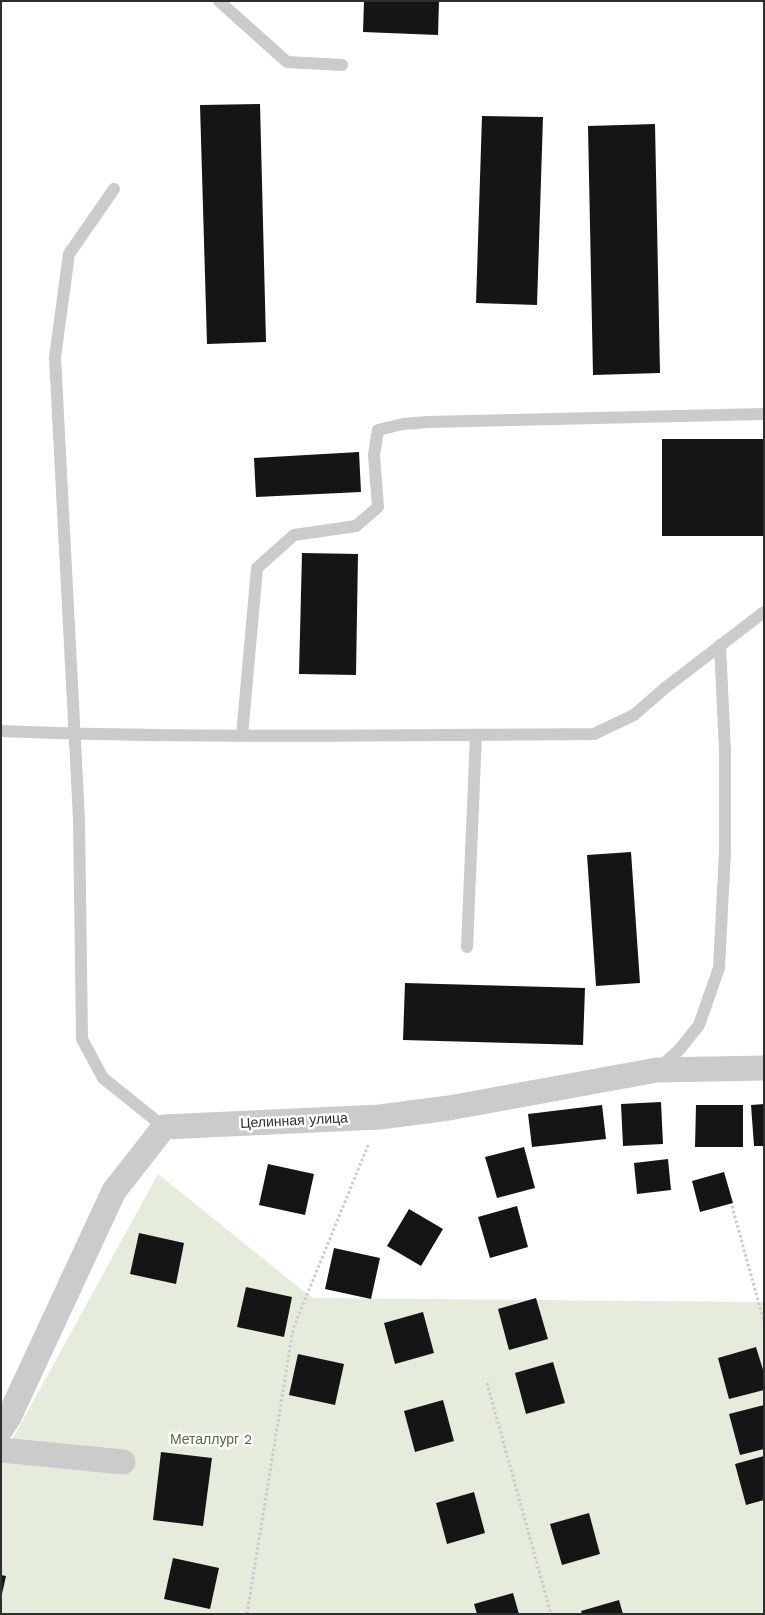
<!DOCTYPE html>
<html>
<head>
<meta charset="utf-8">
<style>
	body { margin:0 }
	#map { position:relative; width:765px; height:1615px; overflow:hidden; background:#fff; font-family:"Work Sans",sans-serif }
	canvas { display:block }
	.frame { position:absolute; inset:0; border:2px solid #2e2e2e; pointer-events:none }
</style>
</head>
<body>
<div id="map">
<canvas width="765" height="1615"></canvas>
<div class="frame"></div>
</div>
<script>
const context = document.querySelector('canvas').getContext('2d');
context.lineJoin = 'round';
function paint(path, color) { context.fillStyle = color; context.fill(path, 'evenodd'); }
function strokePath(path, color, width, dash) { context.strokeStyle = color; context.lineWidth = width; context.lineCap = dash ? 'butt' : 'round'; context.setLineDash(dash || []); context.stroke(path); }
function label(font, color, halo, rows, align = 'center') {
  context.font = font + ' "Work Sans",sans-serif'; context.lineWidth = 5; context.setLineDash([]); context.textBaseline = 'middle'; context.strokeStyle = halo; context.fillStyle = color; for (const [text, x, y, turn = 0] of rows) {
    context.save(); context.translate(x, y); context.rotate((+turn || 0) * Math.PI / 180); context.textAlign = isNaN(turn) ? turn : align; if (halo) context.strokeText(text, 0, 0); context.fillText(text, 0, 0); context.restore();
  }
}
const green = new Path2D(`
	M158 1174 312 1298 764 1302V1614H1V1460Z`);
const building = new Path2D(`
	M364 1H439L438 35 363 32Z
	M260 104 266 342 207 344 200 105Z
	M482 116 543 117 537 305 476 303Z
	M655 124 660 373 593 375 588 126Z
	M662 439H764V536H662Z
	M359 452 361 492 256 497 254 458Z
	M302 553 358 554 356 675 299 674Z
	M631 852 640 983 596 986 587 855Z
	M405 983 585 988 583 1045 403 1040Z
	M661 1102 663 1144 623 1146 621 1104Z
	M764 1104V1146H754L751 1105Z
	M602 1105 606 1139 532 1147 528 1114Z
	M696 1105H743V1147H695Z
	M524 1147 535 1188 497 1198 485 1157Z
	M668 1159 671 1190 637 1194 634 1163Z
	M268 1164 314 1174 305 1215 259 1205Z
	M724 1172 733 1203 700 1212 692 1181Z
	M517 1206 528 1247 490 1258 478 1217Z
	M409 1209 443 1229 421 1266 387 1246Z
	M139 1233 184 1243 176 1284 130 1274Z
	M334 1248 380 1258 371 1299 325 1289Z
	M246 1287 292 1297 284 1337 237 1327Z
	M536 1298 548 1339 509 1350 498 1309Z
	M423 1312 434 1353 395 1364 384 1323Z
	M756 1347 764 1373V1390L729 1399 718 1358Z
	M298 1354 344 1364 335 1405 289 1395Z
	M553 1362 565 1403 526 1414 515 1373Z
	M443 1400 454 1441 415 1452 404 1411Z
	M764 1405V1449L740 1455 729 1414Z
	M161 1452 212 1458 203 1526 153 1520Z
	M764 1456V1500L746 1505 735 1464Z
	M474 1492 485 1533 447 1544 436 1503Z
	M589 1513 600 1554 562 1565 550 1524Z
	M173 1558 219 1568 210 1609 164 1599Z
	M1 1575 6 1576 2 1594H1Z
	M513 1593 519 1614H477L474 1604Z
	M619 1600 623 1614H582L581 1611Z`);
const path = new Path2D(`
	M732 1206 764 1322
	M487 1383 551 1614
	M247 1614 293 1329 369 1143`);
const lane = new Path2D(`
	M219 1 287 62 342 65
	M114 189 69 254 55 357 79 819 82 1039 103 1078 164 1127
	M1 731C199 739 396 735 594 734L634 715 665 688 764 612
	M242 736 257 568 294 535 356 526 378 507 374 455 378 430 403 424 428 422 764 414
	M467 947 476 735
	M659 1068 680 1049 699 1025 719 968 725 851V751L720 645`);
const street = new Path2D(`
	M1 1429 9 1417 114 1191 164 1127 380 1117 449 1108 657 1070 764 1068
	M1 1450 123 1462`);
const streetNames = [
	["Целинная улица",294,1121,-3]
];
const parkNames = [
	["Металлург 2",211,1440]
];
paint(green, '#e6ecdb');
paint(building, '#151515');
strokePath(path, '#cbcbcb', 3, [2.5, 2.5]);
strokePath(lane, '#cbcbcb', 12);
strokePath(street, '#cbcbcb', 25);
label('14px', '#2e2e2e', '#fff', streetNames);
label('14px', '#556c3a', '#fff', parkNames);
</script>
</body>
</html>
